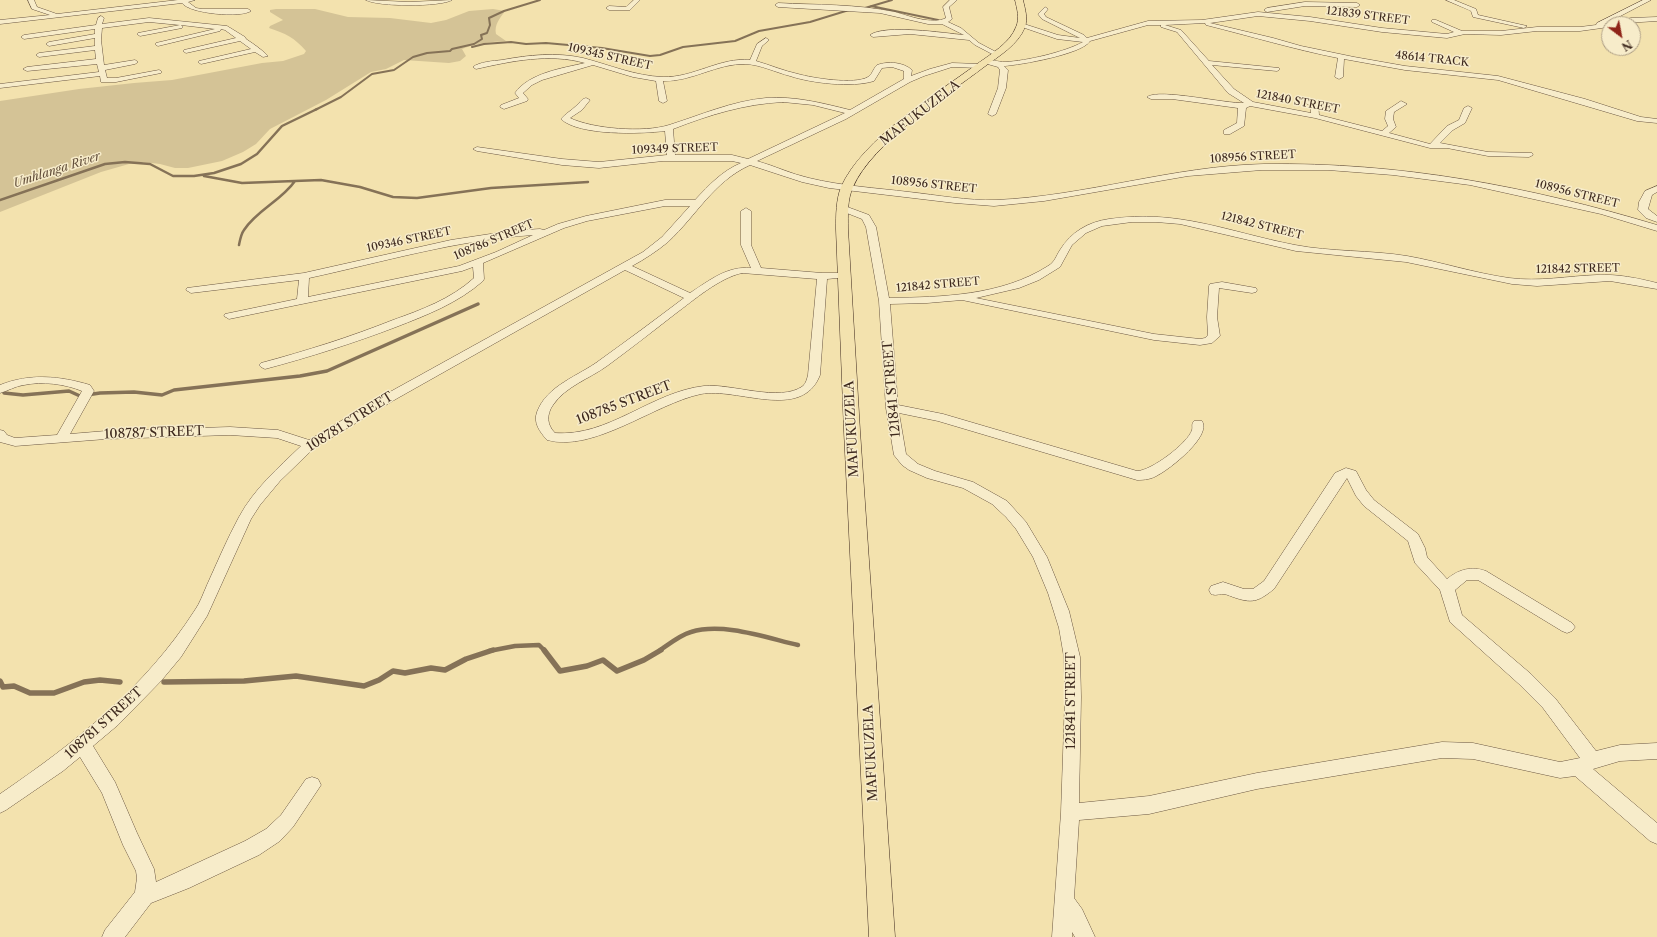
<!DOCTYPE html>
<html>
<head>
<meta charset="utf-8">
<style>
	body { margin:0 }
	#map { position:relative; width:1657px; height:937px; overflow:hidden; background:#f3e2ae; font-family:"Libre Caslon Text",serif }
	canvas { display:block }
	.north { position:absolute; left:1601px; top:16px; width:40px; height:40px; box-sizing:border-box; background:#f7ecca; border:1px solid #ad9e85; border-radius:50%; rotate:148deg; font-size:11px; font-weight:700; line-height:16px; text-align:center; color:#3e291e }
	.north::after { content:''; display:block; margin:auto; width:14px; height:18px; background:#8f2418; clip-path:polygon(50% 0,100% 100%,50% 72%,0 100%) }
</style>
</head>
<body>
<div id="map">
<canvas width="1657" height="937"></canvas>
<div class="north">N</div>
</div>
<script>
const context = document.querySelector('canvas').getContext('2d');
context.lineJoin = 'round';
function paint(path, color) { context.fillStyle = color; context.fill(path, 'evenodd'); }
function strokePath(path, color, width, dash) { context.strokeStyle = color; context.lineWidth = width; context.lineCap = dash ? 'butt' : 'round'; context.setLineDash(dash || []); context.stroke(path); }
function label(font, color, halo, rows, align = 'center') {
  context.font = font + ' "Libre Caslon Text",serif'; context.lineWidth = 3; context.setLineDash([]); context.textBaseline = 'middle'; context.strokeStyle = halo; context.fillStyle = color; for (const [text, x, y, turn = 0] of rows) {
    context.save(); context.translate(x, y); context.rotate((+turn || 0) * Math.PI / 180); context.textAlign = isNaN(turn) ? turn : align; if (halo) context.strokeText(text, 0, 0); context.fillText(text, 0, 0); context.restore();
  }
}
const green = new Path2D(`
	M276 9H315L348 17 390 18 431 23 446 20 469 11 493 9 505 11C500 18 494 25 496 34L506 41C491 42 476 43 462 49L466 56 460 61 449 63 404 60 386 69 371 72 326 100 270 129 256 144 243 152 222 161 188 168H175L160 164 143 162 129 164 101 172 0 212V101L79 89 134 83 172 80 262 63 283 61 304 54 306 51C295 38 285 33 269 28L270 26 283 20 270 12V10Z`);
const streamFar4 = new Path2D(`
	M871 6 938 20
	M865 8 892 0
	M472 47 484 44 511 42 526 44 546 43 602 48 650 56 660 55 683 47 735 41 759 31 810 22 849 10
	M315 110 341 97 372 74 394 70 413 57 427 53 450 51 452 49 474 44 482 39 481 35 487 33 490 25 489 18 504 11 540 0`);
const streamFar3 = new Path2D(`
	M204 176 242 183 321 180 360 187 393 197 417 198 491 188 588 182
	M0 200 105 164 125 162 150 164 173 176H194L214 173 241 164 257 154 282 126 317 109
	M239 245C240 240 241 234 244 230 257 210 281 201 295 181`);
const streamFar2 = new Path2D(`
	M4 393 23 395 69 391 80 396 100 393 134 392 162 395 174 390 300 376 327 371 478 304`);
const streamFar1 = new Path2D(`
	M489 651 515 646 539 645 545 651
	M659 651C669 644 680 635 691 632 723 622 767 638 798 645`);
const stream = new Path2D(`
	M544 650 560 671 587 666 603 660 617 671 644 660 661 650
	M0 681 3 687 14 686 30 693H54L84 682 100 680 120 682
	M164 682 244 681 296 676 364 686 379 680 393 671 405 673 431 668 445 670 466 659 493 650`);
const minor = new Path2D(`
	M28 0H34L37 7 57 14 178 0H195L188 2 196 8 202 9H248L251 11C241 18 190 14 182 3L0 24V20L50 15 32 9Z
	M366 0 409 2 452 0C441 7 377 7 366 0Z
	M634 0H640L630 10H609L606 8 609 6 626 7Z
	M950 0H957L949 7 952 19 948 22 961 28 979 43 998 53V55H994L975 45 969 40 910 34 873 37 870 35C885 24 944 33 964 35L942 24H928L880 13 778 7 775 5 778 3C816 5 857 4 895 12 909 16 932 25 946 18L943 7Z
	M1446 0H1454L1476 9 1478 15 1527 26 1524 28 1473 17 1471 11Z
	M1643 0H1651L1605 24 1631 18 1657 17V21L1609 24V27L1580 31H1537L1501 35 1465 34 1447 38 1382 32 1310 21 1258 16 1210 23 1273 38 1301 46 1354 57 1405 66 1498 76 1585 99 1641 117 1657 119V123L1637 121 1498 80 1405 70 1344 59 1343 77 1339 79 1335 77 1338 58C1293 49 1250 36 1206 25L1205 23 1165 25 1181 30 1209 61 1279 68V70L1277 71 1212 65 1234 89 1253 102 1311 113V106L1304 102 1308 100 1318 103 1319 115 1382 131 1388 126 1385 119 1386 111 1401 101 1407 104 1394 112 1393 119 1396 127 1389 133 1430 144 1447 126 1459 120 1464 108 1468 106 1472 108 1465 123 1453 130 1440 143 1488 152 1532 153 1533 155 1529 157 1488 156 1447 148H1430L1315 118 1250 106 1246 108 1244 126 1230 134H1224V130L1237 123 1238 108 1172 99H1151L1147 97C1159 88 1226 104 1244 103L1228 93 1177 32 1161 27V25H1148L1090 41C1083 54 1020 65 1004 66L1008 70 1006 88 996 114 992 116 988 114 998 88 1000 70 998 67 984 63V61C991 59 998 62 1005 62 1026 61 1065 52 1083 42L1057 39 1019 26 1018 25 1021 23 1058 35 1080 38 1042 19 1038 14 1045 7 1048 9 1044 14 1046 17 1084 35 1087 38 1148 21 1202 20 1258 12 1310 17 1382 28 1447 34 1454 32 1432 22V20H1436L1462 31H1501L1537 27H1580L1596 25 1597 23Z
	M1305 2 1357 3 1360 5 1357 7 1305 6 1267 12 1264 10 1267 8Z
	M101 16 104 18 102 24 149 18 227 26 245 37 246 39C255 45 261 49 268 56L263 57 255 52 201 64 198 62 199 61 251 49 240 41 186 53 183 51 184 50 236 38 225 30 221 29 220 31 158 46 156 45V43L215 29 181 25 183 27 182 28 140 36 137 34 138 33 180 25 149 22 102 28 101 40 104 65 135 60 138 62 135 64 105 70 107 78H116L159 70 161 71V73L116 82H101L100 76 0 88V84L99 72 97 64 27 71 23 69 27 67 96 59 95 50 39 57 36 55 39 53 95 46V38L49 46 46 44 49 42 95 34V29L24 39 21 37 24 35 96 25 98 18Z
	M766 38 769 40 762 46 756 61C770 65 784 71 798 74 812 78 855 85 868 77 872 75 873 69 877 65 888 61 903 62 912 70L911 76 930 69 952 63 980 64 983 66 980 68 952 67 924 76 910 82 846 119 757 161C775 166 791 174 809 178 842 186 876 188 909 192 937 195 968 201 996 200 1086 196 1173 166 1264 164 1399 162 1528 186 1657 225V231L1601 214 1470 185 1393 175 1328 170H1262L1188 176 1044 201 994 206 955 203 829 188 802 182 750 165C713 182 697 215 668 242 657 251 645 259 632 266L690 293C710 280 727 266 751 268L741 245V211L746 208 751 211V245L761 268 822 273H848L849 275 848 277 827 279 820 375C802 422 737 387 701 394 654 404 594 453 547 440 540 432 533 423 537 412 547 385 579 376 600 360 628 340 656 319 684 298L625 270 396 399 314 448 280 481 260 505 251 519 207 616 181 657 161 681 118 725 93 746 115 782 137 833 154 869 156 882 245 841 266 829 281 815 306 779 312 777 318 779 321 785 293 827 280 841 259 855 189 888 151 903 125 937H102L105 930 135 892 137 878 136 871 123 845 102 793 80 757 63 771 6 810 0 813V794C76 742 145 688 195 610 200 603 203 594 207 585 217 563 227 539 239 517 254 489 278 468 301 446L277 438 230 435 106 439 15 446 0 442V430L4 431 7 435 15 438 57 435 82 391C65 384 42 381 24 385 15 386 8 391 0 393V385C30 373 60 376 90 385L94 391 70 434 106 431 230 427 278 430 309 440 388 393 643 252 662 237 690 206H665L587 221 564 228 483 263 484 279 483 281C458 303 427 315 396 327 354 343 310 357 265 369L261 367 259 365 261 363C306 351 350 337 393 320 421 310 451 299 474 278L473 267 462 271 229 319 224 316 225 314 297 299 299 280 191 293 186 290 187 288 304 273 451 240 510 231 540 229 544 230 558 224 586 216 665 200H695C709 185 722 171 741 163L732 161H663L599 168 562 165 477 151 473 149 477 147 562 159 599 162 667 155 665 131C641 134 579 136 561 119 566 113 571 111 576 106 580 103 581 99 586 98L590 100 582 110 570 118C593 129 644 133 669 125 701 115 732 101 766 98 795 96 822 103 850 110L904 79V71L892 67 882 68 874 81C852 88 811 83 790 76 775 72 761 65 746 64 717 63 692 82 663 81L667 101 663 103 659 101 656 81 633 77 593 65 542 80 532 85 523 93 528 99 527 101 504 109 500 107 501 105 519 98 515 93C529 73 563 68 585 63 549 53 512 61 476 69L473 67C479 62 493 61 502 60 529 55 556 52 583 58 610 65 635 76 663 77 693 78 720 57 750 60L757 44ZM783 102 813 105 845 113 748 159 732 155H675L673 129C709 115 744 104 783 102ZM533 235 496 252 459 266 308 297 309 278C383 262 456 240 533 235ZM742 273 817 279 808 375C807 379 806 383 803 386 780 403 731 383 704 386 651 392 609 437 555 433 547 425 546 415 553 405 566 386 589 379 607 366 630 349 652 332 675 314 694 300 719 278 742 273Z
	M1657 186V192L1652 195 1648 209 1657 216V222L1646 218 1638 210 1639 202 1645 191Z
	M842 205 869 215 876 227 889 298C942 297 1001 296 1048 266 1055 262 1056 256 1060 250 1071 232 1088 222 1109 219 1179 209 1228 232 1295 245 1331 252 1370 250 1407 256 1441 262 1474 273 1509 278 1539 282 1568 276 1597 275 1618 274 1637 278 1657 283V289L1610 281 1537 286 1512 284 1406 262 1296 251 1180 224 1156 222H1132L1102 226 1086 233 1072 245 1060 267 1039 280 1019 288 976 298 1154 334 1200 339 1205 338 1208 335 1207 317 1209 286 1210 284 1222 282 1256 288 1257 290 1256 292 1252 293 1219 288 1217 317 1220 336 1212 343 1200 345 1154 340 962 300 927 303 890 304 898 405 943 414 1137 471C1151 471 1188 443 1192 430 1193 426 1191 425 1194 421H1202C1212 436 1170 469 1158 475 1152 479 1145 480 1137 480L938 421 899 413 906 454 918 464 935 471 973 482 1007 501 1026 522 1047 557 1069 611 1080 657 1081 697 1079 803 1149 796 1257 773 1442 742 1473 743 1560 762 1580 758 1543 708 1519 684 1450 622 1440 590 1415 563 1408 541 1364 506 1356 496 1347 478 1274 589C1260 600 1254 604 1236 598 1232 597 1227 594 1223 594 1218 594 1216 596 1211 594L1209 590 1211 586 1223 582 1244 589H1253L1264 581 1335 473 1346 468 1356 471 1366 490 1374 500 1418 534 1425 548 1427 557 1447 579C1459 569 1472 566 1486 571L1572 623 1575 627 1572 631 1567 633 1562 631 1478 580H1467L1455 590 1462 615 1531 674 1555 698 1596 751 1620 745 1657 743V759L1620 761 1593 769 1657 823V844L1650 841 1575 776 1560 778 1473 759 1442 758 1257 789 1149 814 1079 820 1074 898 1082 909 1095 937H1075L1072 932V937H1052L1061 813 1065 697 1064 657 1059 628 1048 593 1033 557 1016 529 1006 517 992 504 963 488 927 478 909 470 902 465 894 455 886 408 879 301 866 227 862 219 839 210 837 208 839 206Z`);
const major = new Path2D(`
	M1015 0H1023C1025 9 1028 18 1025 27 1018 45 999 56 984 67 946 96 872 143 853 187 847 200 848 215 848 229L860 431 895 937H869L844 431 836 229C836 215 836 200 841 187 863 138 935 95 977 64 991 54 1010 43 1016 27 1020 18 1017 9 1015 0Z`);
const farStreetnames = [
	["121839 STREET",1368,16,7],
	["109345 STREET",610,57,13],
	["48614 TRACK",1432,59,6],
	["121840 STREET",1298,102,11],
	["109349 STREET",675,149,-2],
	["108956 STREET",1253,157,-3],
	["108956 STREET",934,185,6],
	["108956 STREET",1577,194,14],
	["121842 STREET",1262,226,14],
	["109346 STREET",409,240,-12],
	["108786 STREET",494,240,-23],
	["121842 STREET",1578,269,-1],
	["121842 STREET",938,285,-5]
];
const farWaternames = [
	["Umhlanga River",57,170,-18]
];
const streetNames = [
	["MAFUKUZELA",920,113,-38],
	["121841 STREET",892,389,-95],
	["108785 STREET",624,403,-21],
	["108781 STREET",350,422,-32],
	["MAFUKUZELA",852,429,-93],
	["108787 STREET",154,433,-2],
	["121841 STREET",1071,701,-90],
	["108781 STREET",104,723,-42],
	["MAFUKUZELA",871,753,-93]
];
paint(green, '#d4c396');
strokePath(streamFar4, '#857257', 2);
strokePath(streamFar3, '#857257', 2.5);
strokePath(streamFar2, '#857257', 3.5);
strokePath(streamFar1, '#857257', 4.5);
strokePath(stream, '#857257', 5.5);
strokePath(minor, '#6b5742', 1);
strokePath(major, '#3e291e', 1);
paint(minor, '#f7ecca');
paint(major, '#f3e2ae');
label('11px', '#3e291e', '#f7ecca', farStreetnames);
label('italic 12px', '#624e3a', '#f7ecca', farWaternames);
label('13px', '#3e291e', '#f7ecca', streetNames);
</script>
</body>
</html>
